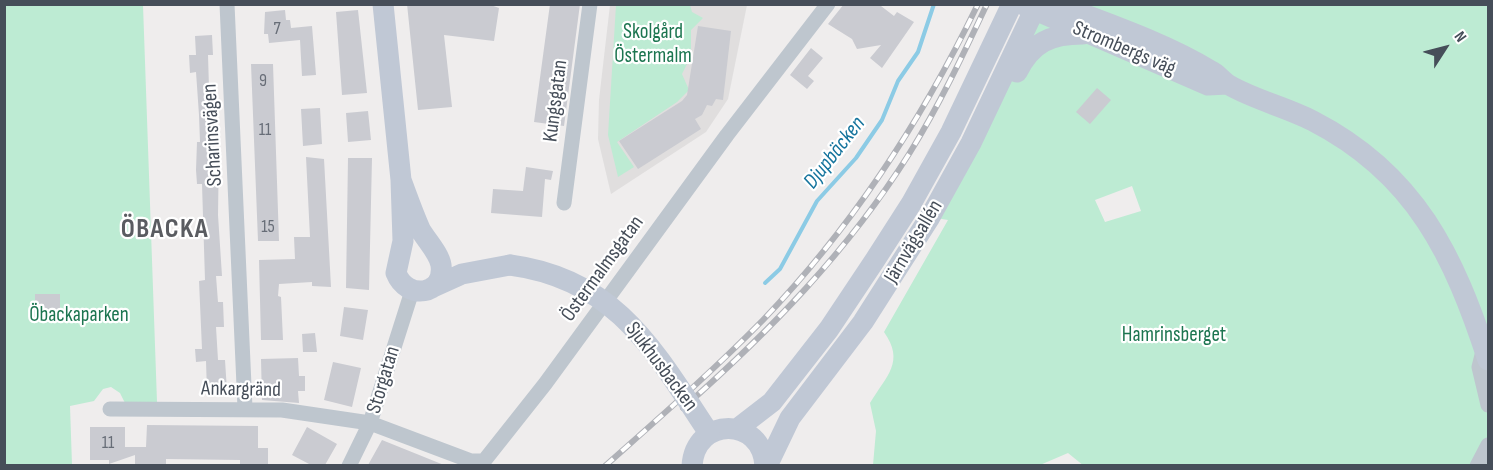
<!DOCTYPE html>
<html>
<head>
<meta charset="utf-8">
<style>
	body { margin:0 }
	#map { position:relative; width:1493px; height:470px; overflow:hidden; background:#efeded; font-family:"Sofia Sans Condensed",sans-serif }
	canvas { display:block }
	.frame { position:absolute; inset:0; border:6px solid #464e59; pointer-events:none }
	.north { position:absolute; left:1415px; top:18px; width:60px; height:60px; -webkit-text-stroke:4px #fff; paint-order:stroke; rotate:54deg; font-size:16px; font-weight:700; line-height:24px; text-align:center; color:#464e59 }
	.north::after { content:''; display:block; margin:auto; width:21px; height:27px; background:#464e59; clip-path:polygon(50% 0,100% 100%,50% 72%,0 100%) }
</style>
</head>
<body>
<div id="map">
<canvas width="1493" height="470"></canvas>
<div class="frame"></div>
<div class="north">N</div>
</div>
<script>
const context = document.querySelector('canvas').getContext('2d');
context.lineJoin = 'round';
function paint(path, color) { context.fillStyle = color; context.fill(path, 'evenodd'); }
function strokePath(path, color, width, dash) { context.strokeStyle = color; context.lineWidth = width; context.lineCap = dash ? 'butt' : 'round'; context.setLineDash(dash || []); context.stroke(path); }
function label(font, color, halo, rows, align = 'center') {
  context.font = font + ' "Sofia Sans Condensed",sans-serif'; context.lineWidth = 4.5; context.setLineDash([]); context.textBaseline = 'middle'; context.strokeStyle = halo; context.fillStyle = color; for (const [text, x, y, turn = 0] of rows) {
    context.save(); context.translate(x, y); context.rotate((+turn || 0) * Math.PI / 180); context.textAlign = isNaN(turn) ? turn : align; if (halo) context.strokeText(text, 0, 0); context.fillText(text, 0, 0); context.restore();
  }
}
const education = new Path2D(`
	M610 5H747L728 99 706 132 611 194 598 139 599 100Z`);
const green = new Path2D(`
	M4 5H143L157 402 125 403 120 393 111 387 103 389 94 401 70 406 72 465H5Z
	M616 5H690L692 12 703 18 691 30V56L682 74 689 90 677 102 617 142 634 167 618 177 608 135Z
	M1037 5H1488V465L1084 466 1068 453 1040 465H873L876 431 870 403C887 375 905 362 884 332L948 220 930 217ZM1132 186 1141 211 1105 222 1095 200Z`);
const stream = new Path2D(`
	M765 283 780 269 817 201 856 158 882 120 898 81 918 52 934 4`);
const building = new Path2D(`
	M407 4H488L499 8 494 41 444 35 452 107 418 110Z
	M550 4H580L564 126 534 122Z
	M844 4 881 6 894 16 897 12 914 22 882 68 870 58 881 45 857 49 852 39 828 24Z
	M285 10 286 20H290L291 28 312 26 316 75 302 76 300 40 269 43 268 34H264L265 12Z
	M358 10 367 93 342 95 336 12Z
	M698 26 731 31 723 100 716 99 712 106 707 105 702 115 695 119 701 129 638 169 619 141 682 101 687 95Z
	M212 35 213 55H208L209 88H215L214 148H219L218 215 222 276H216L218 302H223L224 327H216L218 360H225L227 391 207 392 206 361 196 362 195 349H202L199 281 205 280 202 184H197L196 170 197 142H200L199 115 196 72 190 73 189 55H196L195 36Z
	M811 48 823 58 808 76 814 81 807 89 790 75Z
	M251 64H273L279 241H258Z
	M1097 88 1111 100 1090 124 1076 112Z
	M320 108 322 144 303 146 301 109Z
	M368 111 371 140 348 142 346 113Z
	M306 157 324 159 331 287 312 286V282L279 284 278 296 281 297 283 340H261L259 260 295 259 294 237H310Z
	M348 158H372L369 290 346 288Z
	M526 167 553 171 551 180 545 179 542 217 491 213 493 189 523 191Z
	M35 294H60V316H35Z
	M344 307 368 310 363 340 340 336Z
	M315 333 317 352H303L302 334Z
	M298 358 299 376H305V391H298L299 403 262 400 261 359Z
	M333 362 361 368 352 407 324 400Z
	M147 425 258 426V448H268V465H240V460L166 459V465H135V455L109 464V460H90V427H125V447H146Z
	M307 427 337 444 325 465H311L292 455Z
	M382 440 444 465H368Z`);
const street = new Path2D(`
	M227 4 245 408
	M564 203 590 4
	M1484 347 1479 367 1488 405
	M110 409 282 410 370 423 471 461H484L545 384 727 135 828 4
	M349 466 370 423 412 291
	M1477 466 1488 445`);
const secondary = new Path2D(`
	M383 4 401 180 403 241 396 273C407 301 445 295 441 265 439 253 426 240 420 229 413 213 407 196 401 180
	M1056 4C1106 23 1165 43 1211 71 1218 74 1222 81 1229 85 1255 100 1286 107 1313 121 1416 174 1454 256 1488 360
	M1024 5 1208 85 1227 84
	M1017 72C1032 42 1051 34 1083 34
	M431 288 462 274 510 265
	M737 429 772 402 829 329 875 260 911 204 951 132 1012 4
	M692 466C695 416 762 416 765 466
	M767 466 790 418 863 322 930 217 971 143 1037 4`);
const rail = new Path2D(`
	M683 408C769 332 848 251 909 154 939 106 963 55 987 4
	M605 466C659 418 713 371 763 320 852 227 922 120 978 4`);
const secondaryBridge = new Path2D(`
	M510 265C617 279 655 352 709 433`);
const numberNames = [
	["7",277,29],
	["9",263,81],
	["11",265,130],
	["15",268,227],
	["11",108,443]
];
const parkNames = [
	["Skolgård",653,33],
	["Östermalm",653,57],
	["Öbackaparken",79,316],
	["Hamrinsberget",1174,336]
];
const streetNames = [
	["Strombergs väg",1124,49,23],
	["Kungsgatan",556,101,-83],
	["Scharinsvägen",213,135,-93],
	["Järnvägsallén",914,242,-59],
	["Östermalmsgatan",603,269,-54],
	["Sjukhusbacken",661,367,53],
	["Storgatan",384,380,-73],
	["Ankargränd",241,390,1]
];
const waterNames = [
	["Djupbäcken",835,153,-52]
];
const districtNames = [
	["ÖBACKA",165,230]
];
paint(education, '#e0dede');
paint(green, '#bdebd3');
strokePath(stream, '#8ccbe5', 4);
paint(building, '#cacbd1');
strokePath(street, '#bec6ce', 15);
strokePath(secondary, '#c0c8d5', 21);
strokePath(rail, '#afb1b7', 6);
strokePath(rail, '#fff', 4, [11]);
strokePath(secondaryBridge, '#c0c8d5', 21);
label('18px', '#676d77', null, numberNames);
label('21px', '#1c7550', '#fff', parkNames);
label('21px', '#464e59', '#fff', streetNames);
label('italic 22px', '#15749d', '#fff', waterNames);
context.letterSpacing = '1.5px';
label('bold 27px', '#5a5c61', '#fff', districtNames);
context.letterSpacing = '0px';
</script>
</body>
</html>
